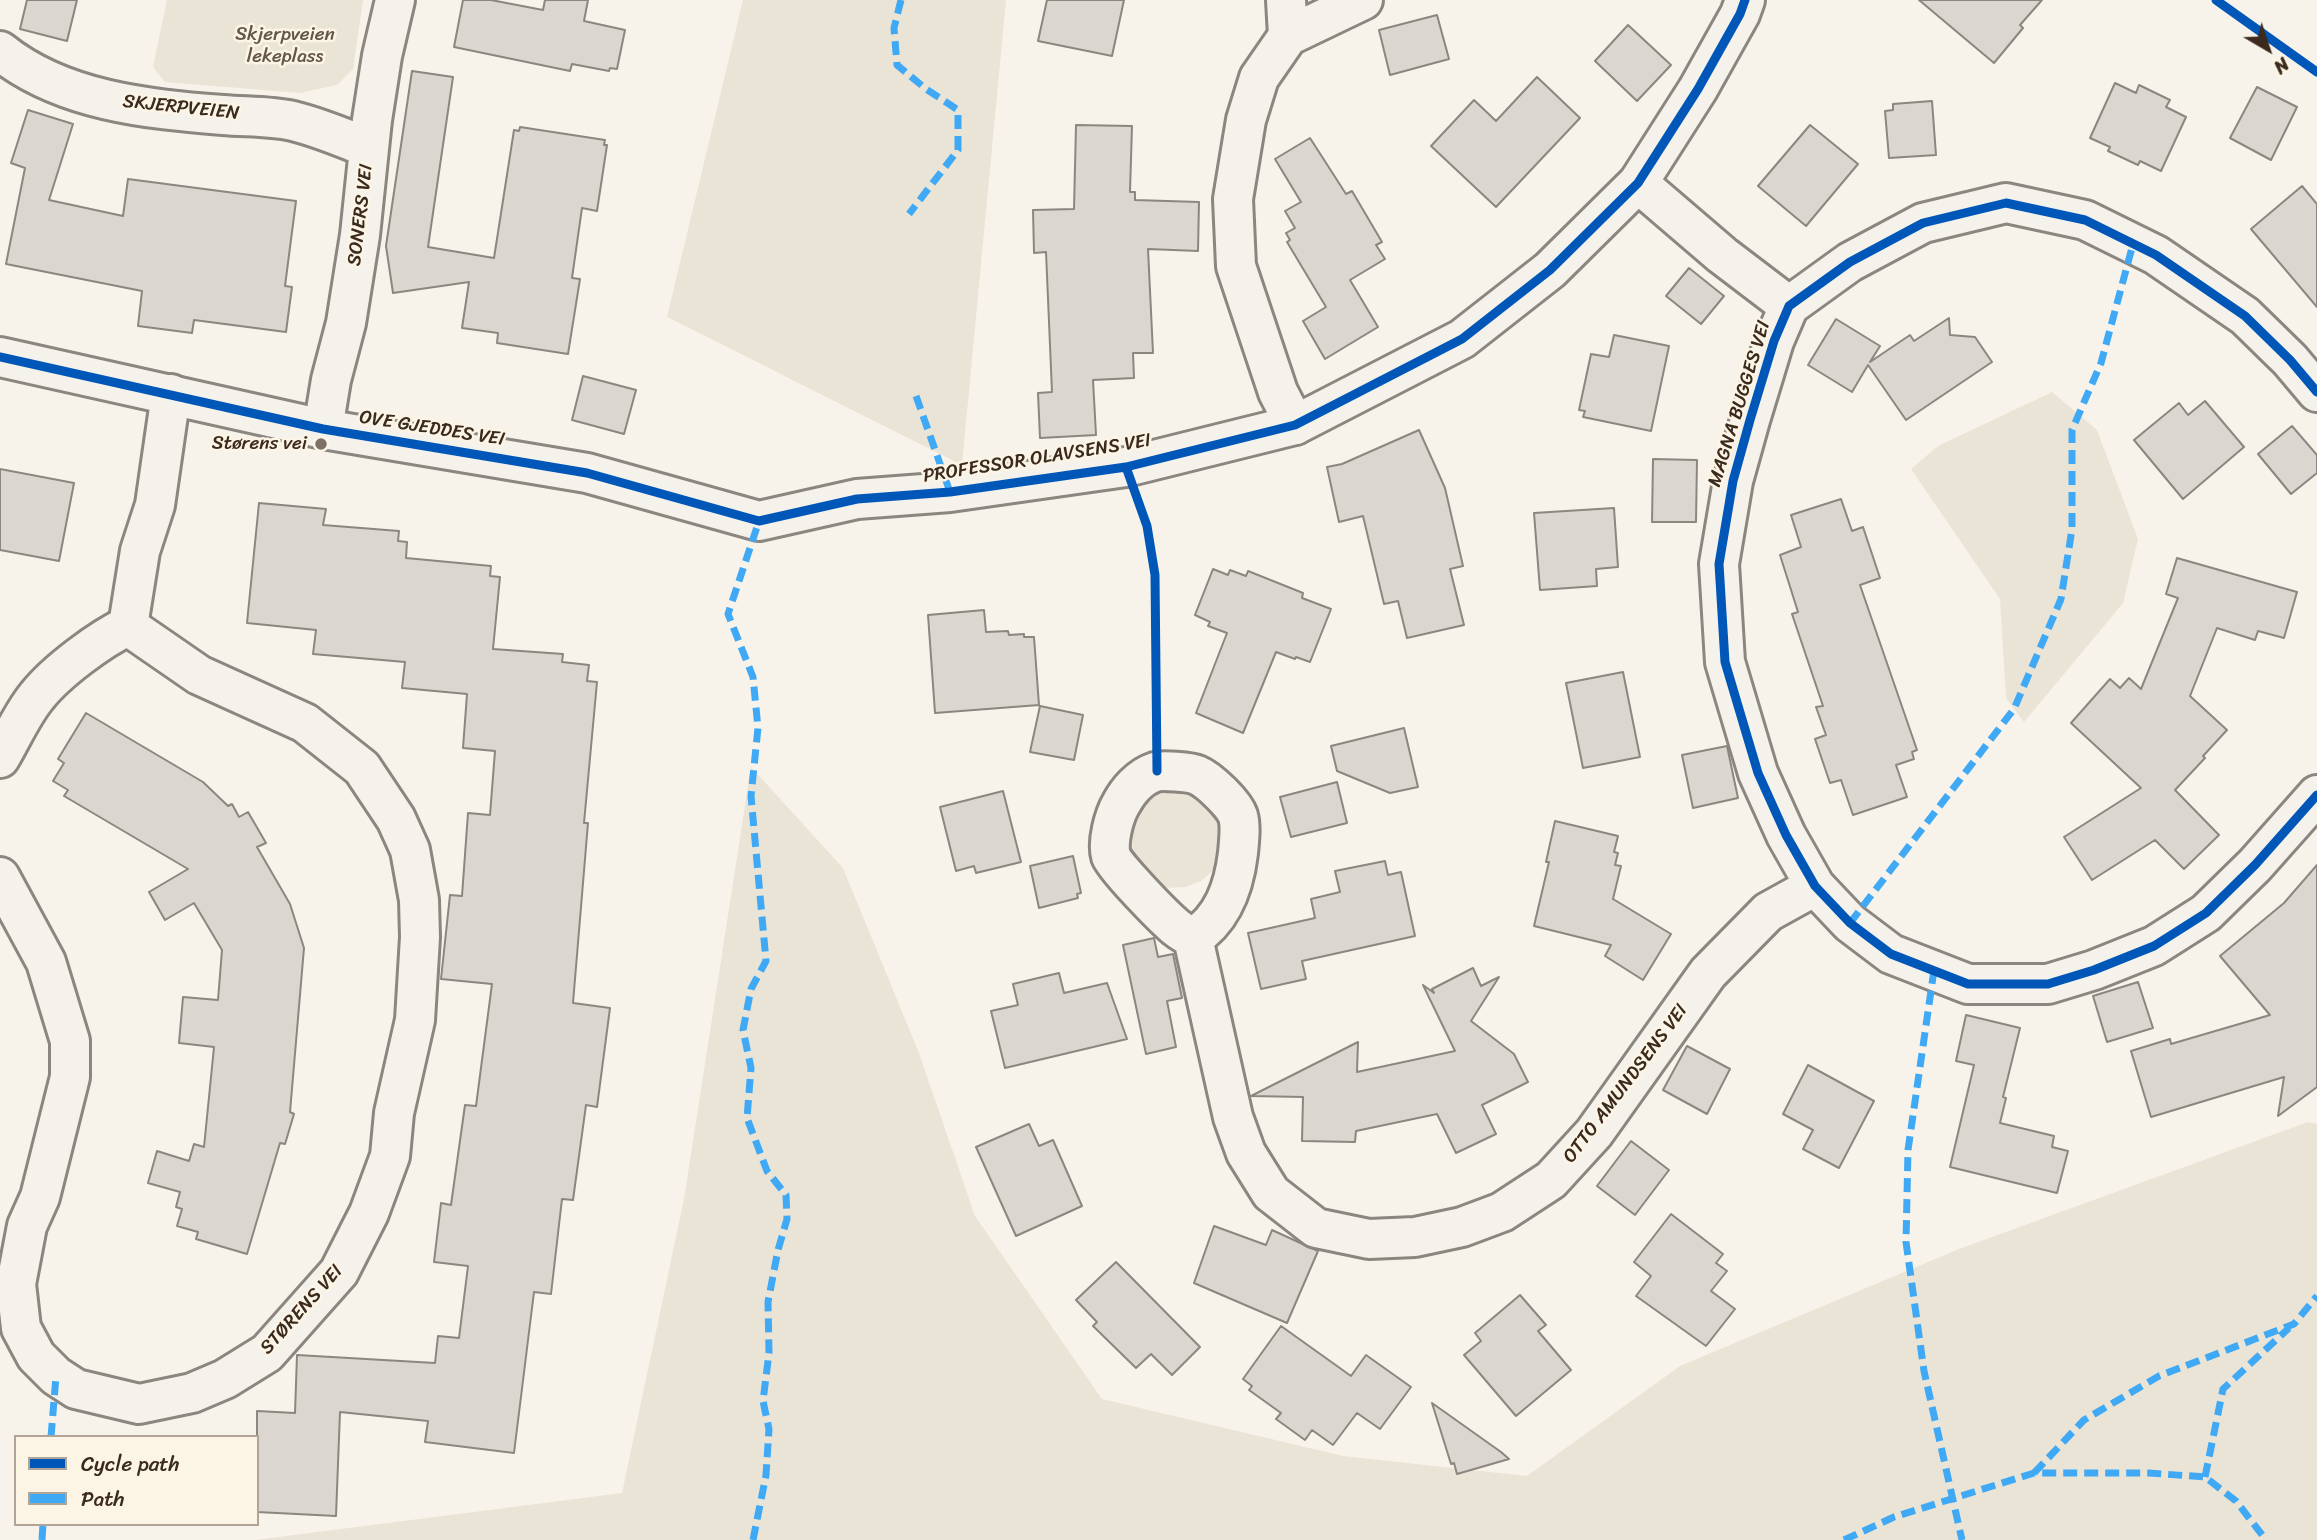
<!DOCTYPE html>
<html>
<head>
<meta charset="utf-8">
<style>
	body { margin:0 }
	#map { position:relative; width:2317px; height:1540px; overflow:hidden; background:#f7f3ea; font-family:Sriracha,sans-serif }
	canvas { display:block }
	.legend { position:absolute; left:14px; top:1435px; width:245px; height:91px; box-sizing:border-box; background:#fcf5e5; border:2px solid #afa495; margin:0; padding:9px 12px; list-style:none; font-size:21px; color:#3b2a1e }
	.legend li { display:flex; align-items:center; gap:14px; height:35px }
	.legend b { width:35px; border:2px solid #afa495 }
	.north { position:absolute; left:2233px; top:14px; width:70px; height:70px; -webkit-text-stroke:5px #fcf5e5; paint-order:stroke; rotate:141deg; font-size:19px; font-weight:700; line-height:28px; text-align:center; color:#3b2a1e }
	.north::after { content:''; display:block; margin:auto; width:24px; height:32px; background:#3b2a1e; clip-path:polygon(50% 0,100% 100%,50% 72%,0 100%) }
</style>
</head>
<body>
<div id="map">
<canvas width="2317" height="1540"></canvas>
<ul class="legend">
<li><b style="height:9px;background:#0057b8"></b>Cycle path</li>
<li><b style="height:9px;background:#3fa9f5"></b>Path</li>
</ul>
<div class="north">N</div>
</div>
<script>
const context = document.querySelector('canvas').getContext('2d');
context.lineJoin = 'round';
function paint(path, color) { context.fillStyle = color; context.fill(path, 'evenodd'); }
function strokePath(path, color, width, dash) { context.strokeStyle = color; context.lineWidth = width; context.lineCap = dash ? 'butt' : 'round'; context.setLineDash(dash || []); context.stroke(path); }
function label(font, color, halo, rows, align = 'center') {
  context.font = font + ' Sriracha,sans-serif'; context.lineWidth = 5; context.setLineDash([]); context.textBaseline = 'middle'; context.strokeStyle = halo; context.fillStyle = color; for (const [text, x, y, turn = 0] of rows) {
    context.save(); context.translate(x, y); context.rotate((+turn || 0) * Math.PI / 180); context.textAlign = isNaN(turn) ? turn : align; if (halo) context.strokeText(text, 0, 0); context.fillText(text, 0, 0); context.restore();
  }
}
const green = new Path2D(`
	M167 0H363L353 69 337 85 300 93 165 82 153 67Z
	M743 0H1006L962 465 667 317Z
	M2052 392 2097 430 2138 539 2123 603 2024 722 2006 698 2000 599 1911 469 1938 446Z
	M751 767 843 868 919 1053 975 1216 1102 1399 1343 1456 1527 1476 1680 1366 1959 1249 2308 1122 2317 1124V1540H255L622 1493 684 1199Z
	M1158 788H1191L1225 822 1223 855 1215 869 1201 881 1185 887 1167 888 1150 882 1127 856 1125 823Z`);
const building = new Path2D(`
	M27 0H77L67 41 20 29Z
	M463 0H491L543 10 545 0H588L584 21 625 30 617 69 610 68 609 71 572 64 570 71 454 47Z
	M1047 0H1124L1112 56 1038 41Z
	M1919 0H2042L2020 25 2023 28 1994 63Z
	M1437 15 1449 59 1390 75 1379 30Z
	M1628 25 1671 65 1637 101 1595 61Z
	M412 71 453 77 428 247 494 258 514 130 519 131 520 127 605 140 604 145H607L597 211 582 208 572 278 580 279 568 354 497 343 498 333 462 328 469 282 393 293 386 246Z
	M1537 77 1580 118 1496 207 1431 146 1474 100 1496 121Z
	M2115 83 2136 93 2139 85 2170 100 2166 107 2186 117 2161 171 2140 161 2138 165 2108 151 2110 147 2090 138Z
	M2257 87 2297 107 2271 160 2230 138Z
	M1932 101 1936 155 1889 158 1885 111 1893 110V104Z
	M28 110 73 124 49 200 123 216 128 179 296 201 285 286 292 287 286 332 194 320 192 333 138 326 142 291 6 264 25 168 11 163Z
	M1076 125 1132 126 1130 192H1135V200L1199 202 1198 251 1148 249 1153 353H1133L1134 378 1093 380 1096 435 1040 438 1038 393 1052 392 1046 252 1034 253 1033 210 1074 209Z
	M1810 125 1858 164 1806 226 1758 186Z
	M1310 138 1346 194 1352 191 1382 242 1376 245 1385 259 1350 280 1378 327 1325 359 1303 321 1326 307 1287 242 1290 240 1286 233 1295 228 1285 211 1301 202 1275 159Z
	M2302 186 2317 204V307L2251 229Z
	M1689 268 1724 296 1701 324 1666 296Z
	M1949 318 1950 335 1975 337 1992 362 1906 420 1868 365 1852 392 1808 365 1836 319 1880 346 1870 362 1910 335 1914 341Z
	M1614 335 1669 346 1651 431 1583 417 1585 411 1579 410 1591 354 1609 357Z
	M583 376 636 390 624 434 572 420Z
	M2205 401 2244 447 2183 499 2134 440 2179 403 2188 415Z
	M2292 426 2317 455V473L2291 494 2258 454Z
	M1419 430 1445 488 1463 566 1450 569 1464 625 1407 638 1398 601 1384 604 1363 516 1339 522 1327 467 1342 464Z
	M1653 459 1697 460 1696 522H1652Z
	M0 469 74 483 59 561 0 550Z
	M1841 499 1852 531 1863 527 1880 578 1860 585 1917 750 1912 752 1914 759 1896 765 1907 797 1853 815 1841 780 1830 783 1815 739 1826 735 1816 707 1823 706 1792 614 1798 612 1780 555 1801 547 1791 515Z
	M259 503 326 509 323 525 399 531 398 541 407 542 406 558 491 566 490 576 500 577 493 649 563 654 562 662 589 665 587 681 597 682 584 823H588L573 1003 610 1008 597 1107 586 1105 573 1200 562 1199 551 1294 534 1292 514 1453 425 1442 428 1421 340 1412 336 1516 257 1512V1411L295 1413 297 1355 435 1363 438 1336 459 1338 468 1266 434 1262 441 1203 451 1205 465 1105 476 1106 492 984 441 979 450 895 462 896 468 813 490 815 495 751 463 748 467 694 402 688 405 662 313 654 316 630 247 623Z
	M1614 508 1618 567 1596 569 1597 586 1540 590 1534 513Z
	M2177 558 2297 592 2284 638 2258 631 2255 640 2217 628 2190 696 2227 730 2203 756 2205 758 2175 790 2219 835 2184 869 2155 840 2092 880 2064 837 2141 788 2071 723 2110 679 2120 688 2129 678 2141 689 2178 598 2166 594Z
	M1213 569 1228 575 1230 570 1246 576 1248 571 1303 593 1302 598 1331 609 1310 662 1296 657 1295 659 1276 652 1243 733 1196 713 1227 633 1208 626 1210 622 1195 615Z
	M984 610 986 632 1008 631 1009 635 1024 634V637H1034L1039 705 935 713 928 615Z
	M1623 672 1640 757 1583 768 1566 683Z
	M1040 706 1083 715 1074 760 1030 752Z
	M86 713 203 782 228 806 232 804 239 817 248 812 266 843 257 847 290 904 304 948 290 1112 294 1114 285 1144 280 1143 247 1254 196 1239 198 1232 177 1226 182 1209 176 1207 180 1192 148 1183 157 1151 189 1161 194 1144 204 1147 214 1047 179 1043 183 997 218 1000 222 950 194 903 165 920 149 892 188 869 64 796 68 790 53 781 64 763 58 759Z
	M1404 728 1418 787 1390 793 1337 771 1331 746Z
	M1727 746 1738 798 1693 808 1682 755Z
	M1337 782 1347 823 1291 837 1280 797Z
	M1003 791 1021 862 976 873 974 866 956 871 940 807Z
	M1555 821 1618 836 1614 852 1618 853 1615 865 1621 866 1613 899 1671 934 1643 980 1605 956 1611 945 1534 926 1549 862H1546Z
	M1073 856 1081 893 1077 894 1078 898 1039 908 1030 866Z
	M1385 861 1388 875 1401 872 1415 936 1302 961 1306 979 1261 989 1248 933 1315 918 1311 899 1340 892 1335 871Z
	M2317 865V1087L2278 1116 2284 1077 2151 1117 2131 1051 2170 1039 2171 1044 2270 1015 2220 956 2284 903Z
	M1154 938 1158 957 1173 954 1182 998 1167 1001 1176 1047 1146 1054 1123 945Z
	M1473 968 1481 986 1499 977 1471 1021 1514 1054 1528 1082 1482 1105 1496 1134 1456 1153 1437 1114 1356 1131 1355 1142 1302 1141 1303 1097 1251 1096 1358 1042 1357 1072 1455 1051 1423 985 1434 993 1432 989Z
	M1059 973 1064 993 1107 983 1127 1039 1005 1068 991 1011 1018 1005 1013 984Z
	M2138 982 2153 1028 2107 1042 2093 996Z
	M1966 1015 2020 1028 2003 1097 2006 1098 2000 1123 2054 1136 2052 1147 2068 1151 2057 1193 1950 1167 1974 1065 1956 1061Z
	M1687 1046 1730 1069 1707 1114 1663 1090Z
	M1808 1065 1874 1101 1839 1168 1803 1149 1813 1130 1783 1114Z
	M1029 1124 1039 1146 1053 1140 1082 1206 1016 1236 976 1147Z
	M1631 1141 1669 1170 1635 1215 1597 1186Z
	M1671 1214 1723 1254 1716 1263 1727 1271 1711 1291 1735 1309 1706 1346 1636 1296 1651 1276 1634 1262Z
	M1214 1226 1266 1245 1272 1230 1318 1251 1287 1323 1194 1283Z
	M1116 1262 1200 1347 1172 1375 1151 1354 1136 1368 1093 1326 1097 1322 1076 1300Z
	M1520 1295 1546 1325 1538 1331 1571 1370 1516 1416 1464 1355 1481 1341 1475 1333Z
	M1281 1326 1351 1376 1366 1355 1411 1387 1380 1429 1357 1413 1333 1445 1312 1430 1305 1440 1276 1419 1281 1413 1249 1390 1252 1386 1243 1379Z
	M1432 1403 1501 1452 1509 1459 1457 1474 1454 1463 1451 1464Z`);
const minor = new Path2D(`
	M1286 0 1288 36
	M0 51C62 101 147 109 223 115 246 117 270 116 293 121 318 127 344 138 369 148
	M1638 183 1722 255 1789 306
	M2317 392 2290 360 2245 316 2156 255 2085 220 2006 203 1923 223 1850 262 1789 306 1774 341 1750 420 1733 481 1719 564 1725 662 1758 773 1786 835 1815 886 1850 923 1891 954 1968 984H2048L2094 970 2154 946 2206 913 2255 865 2317 795
	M1295 425 1278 392 1236 266 1233 199 1246 120 1259 78 1288 36 1363 0
	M323 429 331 380 346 323 360 235 372 120 382 56 395 0
	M128 626 140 551 155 505 171 394
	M0 758C12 738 22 714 37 696 56 672 100 639 128 626
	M0 877 46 962 70 1041V1077L40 1197 27 1226 16 1284 21 1328 36 1356 56 1376 76 1389 139 1404 192 1393 225 1379 267 1353 339 1272 369 1213 390 1156 394 1113 415 1020 420 937 419 900 410 850 396 819 362 768 305 723 199 675 128 626
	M1193 938C1223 919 1234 887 1238 853 1239 842 1241 826 1238 816 1234 804 1209 780 1197 775 1190 772 1162 770 1155 772 1140 777 1128 791 1121 804 1114 816 1107 842 1111 856 1115 867 1160 913 1171 923 1177 929 1185 934 1193 938L1233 1117 1246 1153 1271 1193 1316 1228 1369 1239 1415 1237 1462 1227 1502 1212 1551 1180 1594 1133 1708 973 1768 912 1815 886`);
const tertiary = new Path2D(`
	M0 357 323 429 587 473 759 521 857 499 950 492 1126 467 1295 425 1462 339 1550 270 1638 183 1698 89 1740 14 1745 0`);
const quiet = new Path2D(`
	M901 0 894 28 897 65 926 89 958 110V150L909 214
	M916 396 950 492
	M1850 923 2014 709 2061 599 2072 529V430L2101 363 2133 244
	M1934 970 1908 1150 1906 1242 1924 1371 1962 1540
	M51 1437 56 1376
	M2034 1473 2084 1420 2159 1376 2294 1324 2317 1296
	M2205 1477 2223 1389 2289 1328
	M42 1540 43 1524
	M753 1540 766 1475 769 1429 763 1401 769 1353 768 1302 778 1250 787 1219 786 1195 767 1171 747 1118 751 1068 743 1030 751 989 766 961 751 796 758 728 753 677 728 614 759 521
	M1844 1540 1894 1517 2034 1473H2149L2205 1477 2236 1501 2266 1540`);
const cycleway = new Path2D(`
	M2216 0 2317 72
	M0 357 323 429 587 473 759 521 857 499 950 492 1126 467 1295 425 1462 339 1550 270 1638 183 1698 89 1740 14 1745 0
	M2317 392 2290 360 2245 316 2156 255 2085 220 2006 203 1923 223 1850 262 1789 306 1774 341 1750 420 1733 481 1719 564 1725 662 1758 773 1786 835 1815 886 1850 923 1891 954 1968 984H2048L2094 970 2154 946 2206 913 2255 865 2317 795
	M1126 467 1147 526 1155 575 1157 771`);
const markers = [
	[321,444,7,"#7d7065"]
];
const parkNames = [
	["Skjerpveien",285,35],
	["lekeplass",285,57]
];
const streetNames = [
	["SKJERPVEIEN",181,108,6],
	["SONERS VEI",361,215,-83],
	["MAGNA BUGGES VEI",1740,404,-73],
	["OVE GJEDDES VEI",432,429,9],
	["PROFESSOR OLAVSENS VEI",1037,459,-9],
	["OTTO AMUNDSENS VEI",1626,1084,-53],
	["STØRENS VEI",302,1310,-48]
];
const poiNames = [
	["Størens vei",307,444]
];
paint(green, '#eae4d7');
paint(building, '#dbd7d0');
strokePath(building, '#8b867f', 2);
strokePath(minor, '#8b867f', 44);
strokePath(tertiary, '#8b867f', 44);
strokePath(minor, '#f5f2ec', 38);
strokePath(tertiary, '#f5f2ec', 38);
strokePath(quiet, '#3fa9f5', 7, [14, 7]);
strokePath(cycleway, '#0057b8', 9);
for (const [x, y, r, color] of markers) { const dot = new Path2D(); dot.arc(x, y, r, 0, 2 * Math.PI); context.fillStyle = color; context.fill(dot); strokePath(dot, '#fcf5e5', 2.5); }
label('19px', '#645648', '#fcf5e5', parkNames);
label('19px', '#3b2a1e', '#fcf5e5', streetNames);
label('19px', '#3b2a1e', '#fcf5e5', poiNames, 'right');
</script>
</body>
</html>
